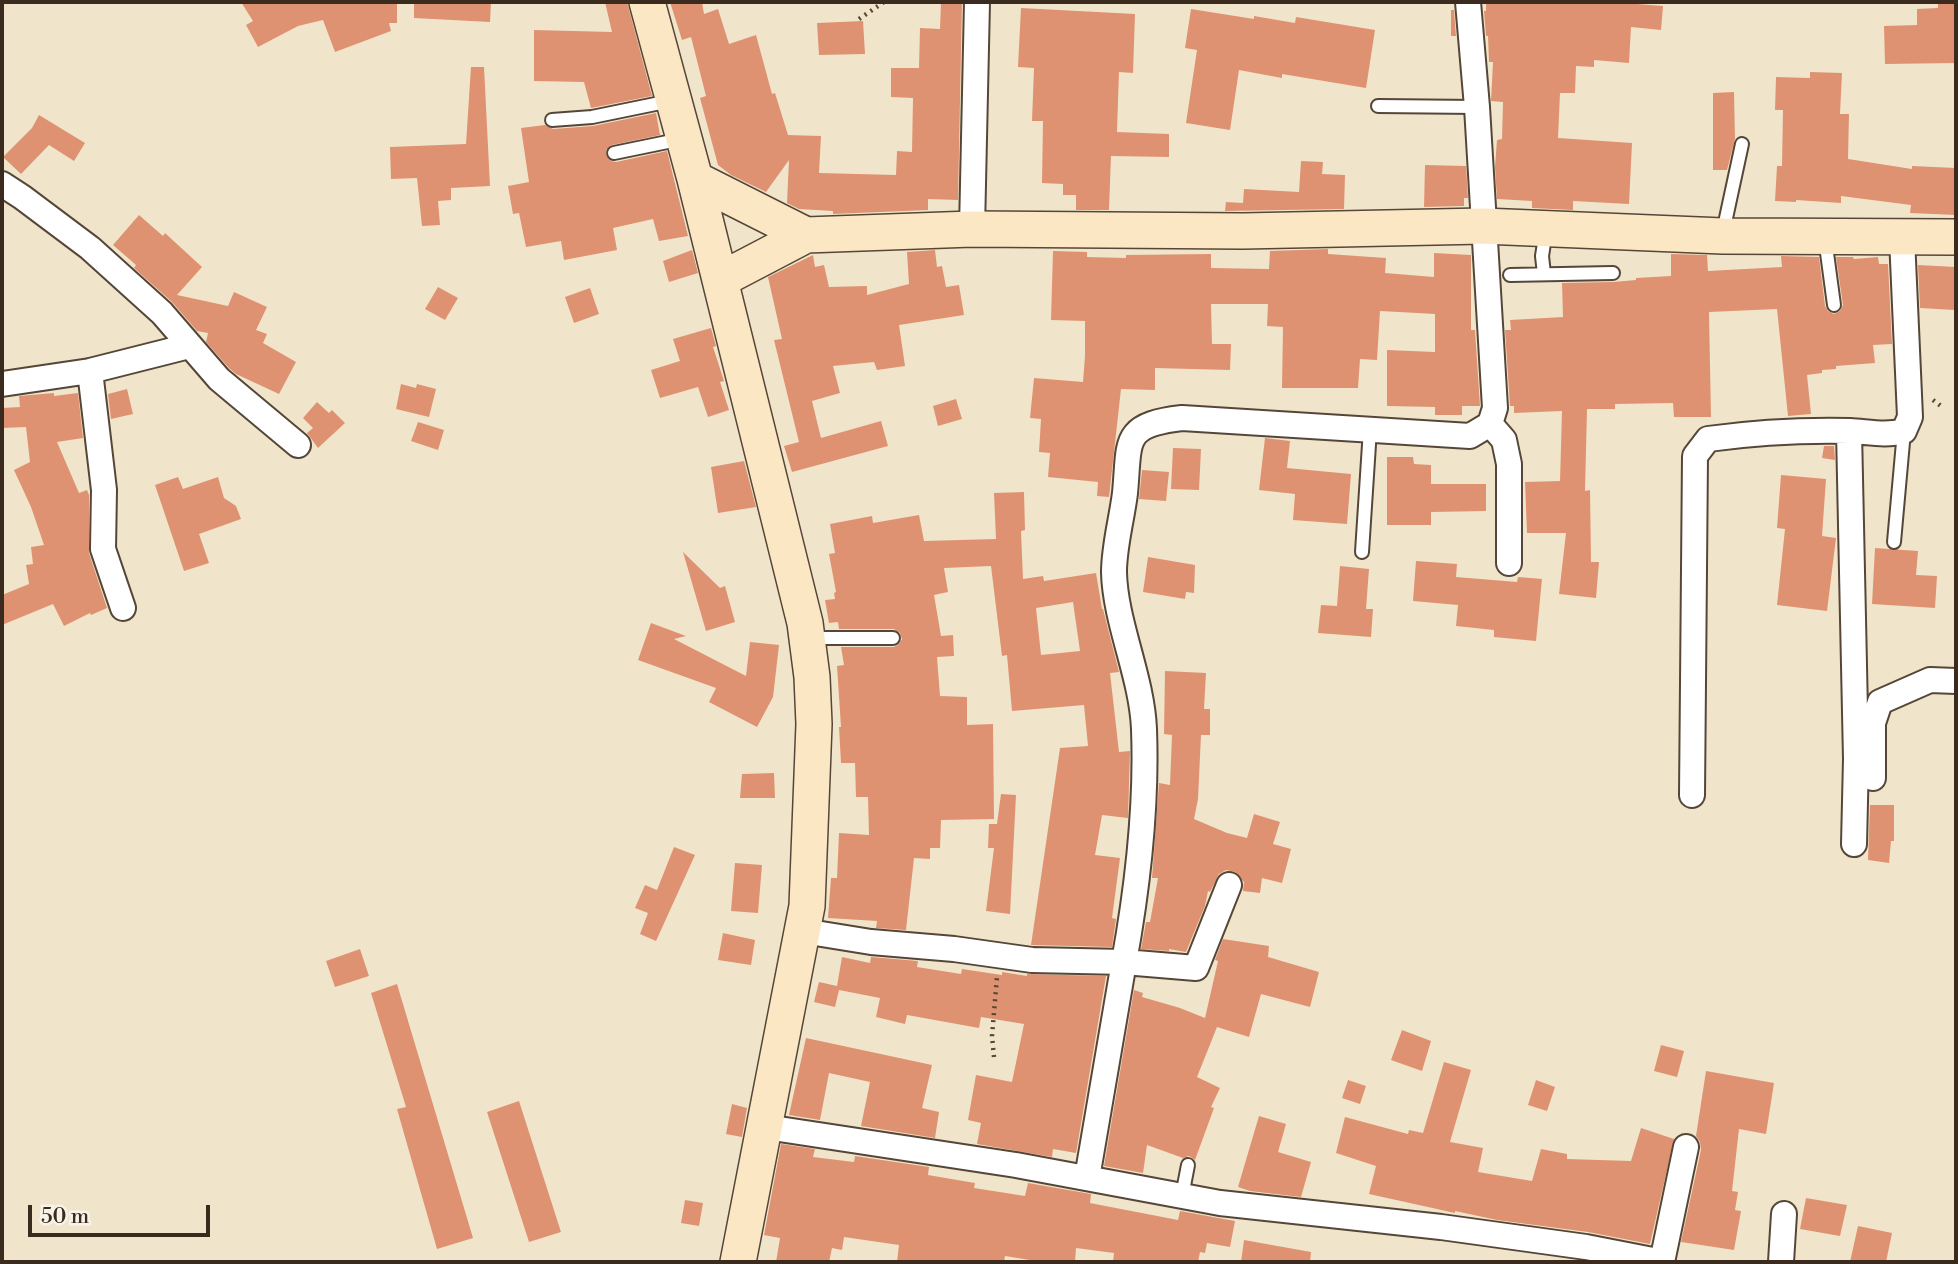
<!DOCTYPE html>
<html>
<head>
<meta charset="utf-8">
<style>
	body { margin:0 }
	#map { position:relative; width:1958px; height:1264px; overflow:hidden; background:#f0e5cb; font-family:"Libre Bodoni",serif }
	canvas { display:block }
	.frame { position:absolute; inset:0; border:4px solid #3b2a1e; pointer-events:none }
	.scale { position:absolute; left:28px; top:1205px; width:182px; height:32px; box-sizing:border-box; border:4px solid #3b2a1e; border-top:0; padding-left:9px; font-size:21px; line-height:24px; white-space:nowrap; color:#3b2a1e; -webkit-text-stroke:5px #f7f3e8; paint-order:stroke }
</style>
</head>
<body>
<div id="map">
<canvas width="1958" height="1264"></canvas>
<div class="frame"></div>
<div class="scale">50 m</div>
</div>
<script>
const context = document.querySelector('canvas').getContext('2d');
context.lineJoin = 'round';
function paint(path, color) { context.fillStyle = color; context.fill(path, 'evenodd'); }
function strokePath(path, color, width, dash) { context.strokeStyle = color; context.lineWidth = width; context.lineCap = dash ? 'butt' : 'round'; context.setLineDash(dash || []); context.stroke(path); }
const building = new Path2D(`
	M241 2H397V23H389L391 31 335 52 323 20 298 26 258 47 246 25 253 21Z
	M414 2H491L490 22 414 18Z
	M605 2H627L652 96 591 108 584 82 534 81V30L612 32Z
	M670 2H702L704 14 718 9 729 44 756 35 772 94 775 93 788 135 821 136 819 173 896 175 897 151 912 152 913 98 891 97V68H919L920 28 940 29 941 2H962L958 200 928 199V210L833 214V211L799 209 787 203 789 160 766 192 731 175 718 165 700 98 706 96 691 37 682 40Z
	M1486 2 1562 4V2H1612L1663 6 1661 30 1631 27 1629 63 1594 60V67L1576 66 1575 93H1560L1558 138 1632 143 1629 204 1573 201V210L1532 208V201L1497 199 1495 167 1497 140 1502 139 1503 102 1491 101 1493 62H1489L1488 36H1486L1484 11H1486Z
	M1938 2H1956V63L1885 64 1884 26 1917 25V9L1938 8Z
	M1021 8 1135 14 1133 73 1119 72 1117 132 1169 134V157L1111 156 1109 210H1076V195H1063V184L1042 183 1043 121H1032L1034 68 1018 67Z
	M1191 9 1254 19V16L1295 23 1296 17 1375 30 1366 88 1282 74V78L1239 70 1230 130 1186 123 1197 50 1185 48Z
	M1451 10H1454L1456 36H1451Z
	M863 21 865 54 819 55 817 23Z
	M471 67H484L490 186 451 188V200L438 201 440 225 422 226 417 178 391 179 390 147 466 144Z
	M1810 72 1842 73 1840 114H1849L1848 159 1912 169V166L1956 168V215L1910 213 1911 205 1841 196V203L1796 200V202L1775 201 1777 166H1782L1783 110H1775L1776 77 1810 78Z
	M1734 92 1735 139 1727 170H1713V93Z
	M656 113 660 135 612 145 606 150V155L611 161 616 162 667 151 688 236 659 241 653 219 613 228 617 250 564 260 561 241 526 247 519 213 513 214 508 186 529 182 521 128 545 125 553 129 593 126Z
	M39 115 85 143 74 161 49 145 21 174 3 157 32 128Z
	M1301 161 1323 162 1322 174 1345 175 1344 209 1225 211 1226 202 1243 203 1244 189 1299 192Z
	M1425 165 1466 166 1468 198H1464V206L1424 207Z
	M139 215 163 236 165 233 202 267 177 295 228 306 234 292 267 307 256 330 267 334 263 343 296 362 279 394 236 374 229 368 206 342 208 333 197 331 172 302 134 268 136 265 113 245Z
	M1328 249V254L1386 258 1385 273 1434 277V253L1471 255V330H1475L1480 406H1462V415H1435V407L1387 406V350L1435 352V314L1380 311 1377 360 1360 359 1358 388H1282L1283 327 1267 326 1268 304H1211L1212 344H1231L1230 370 1155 368V390L1121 389 1109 497 1097 496 1098 482 1048 477 1050 453 1039 452 1041 419 1030 418 1034 378 1083 382 1085 356V321L1051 320 1053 251 1087 252V257L1126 258V255L1211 254V268L1269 269 1270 251Z
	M692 250 698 273 669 282 663 261Z
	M935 250 937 267 942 266 946 287 959 285 964 315 899 325 905 366 877 370 874 362 833 366 840 393 812 401 821 438 881 421 888 446 792 472 784 446 799 442 774 340 782 339 768 277 813 255 815 267 824 265 829 287 867 286V295L909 284 907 252Z
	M1671 254 1707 255 1708 271 1782 267 1781 256 1819 257 1825 306 1828 311 1834 314 1840 311 1843 305 1836 257H1853L1854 259 1878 257 1879 264H1888L1892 344 1873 345 1875 363 1836 366V369L1822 370V373L1807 375 1811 414 1788 416 1777 309 1709 312 1711 417H1674L1673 403 1615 404V409H1587L1585 491 1590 490 1591 562H1599L1596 598 1559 594 1566 533H1527L1525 482 1560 481 1562 411 1514 413V406H1510L1505 330H1511L1510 320 1563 317 1562 283 1613 282 1636 280V278L1671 276Z
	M1918 265 1956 267 1955 310 1920 308Z
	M438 287 458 298 445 320 425 309Z
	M590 288 599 314 574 323 565 297Z
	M711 328 716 346 713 347 724 381 720 382 729 410 708 417 698 387 660 398 651 370 680 361 673 339Z
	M401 384 416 388 417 384 436 389 429 417 396 409Z
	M127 389 133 414 111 419 108 394Z
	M54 393V396L78 393 83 438 57 442 79 493 87 490 89 495V553L107 608 91 615 90 613 64 626 53 604 2 625V595L29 584 26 565 33 564 31 547 44 545 31 507 14 470 30 462 26 427 2 428V408L20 407 19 396Z
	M956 399 962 419 938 426 933 406Z
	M317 402 329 413 332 410 345 423 318 448 307 433 313 428 303 418Z
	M418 422 444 430 438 450 411 441Z
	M1265 438 1290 441 1287 468 1351 474 1347 524 1293 520 1295 494 1259 490Z
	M1824 446H1834L1835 460 1822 458Z
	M1173 448 1201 449 1199 490 1171 489Z
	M1387 457H1413L1414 464 1431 465V484H1486V511L1431 512V525H1387Z
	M744 461 756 507 718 513 711 467Z
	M1142 470 1169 472 1166 501 1139 499Z
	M1781 475 1826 479 1822 536 1836 538 1827 611 1777 605 1785 529 1777 528Z
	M178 477 183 489 218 477 224 498 236 506 241 519 199 534 209 563 184 571 155 485Z
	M1024 492 1025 530 1021 531 1023 579 1043 576 1044 581 1096 573 1102 609H1103L1119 672 1110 673 1119 752 1130 751 1128 818 1102 815 1095 855 1120 858 1112 918 1116 919 1112 947 1031 945 1060 748 1088 746 1084 705 1012 711 1007 655 1002 656 991 566 944 568 948 592 934 595 941 636 953 635 954 656 937 657 940 696 967 697V725L993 724 994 819 941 820 940 848H930V859L914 858 906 930 876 928 877 921 828 918 831 878H837L839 833 869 835 868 797H856L855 763H841L839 727H841L837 666 844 665 841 647H894L898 645 902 639 900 633 894 629H839L838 622 829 623 825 600 835 599 834 593 836 592 829 554 835 553 830 524 872 516 873 523 919 515 924 541 996 539 994 493ZM1073 602 1080 651 1041 655 1036 608Z
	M1875 548 1918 551 1916 575 1937 576 1935 608 1872 604Z
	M683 552 720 588 725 586 735 622 706 631Z
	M1148 557 1195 565 1194 593 1186 592 1185 599 1143 592Z
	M1416 561 1457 564 1456 577 1517 582 1518 577 1542 579 1536 641 1494 637V630L1456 626 1458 605 1413 601Z
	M1340 566 1369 569 1366 609H1373L1371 637 1318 633 1321 605 1337 606Z
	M651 623 686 636 674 639 746 676 750 642 779 645 773 697 757 727 709 702 716 688 638 660Z
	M1165 671 1206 673 1204 709H1210V735H1201L1198 799 1194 819 1227 833 1247 838 1254 814 1280 822 1273 844 1291 849 1282 883 1262 878 1260 893 1243 891 1244 882 1235 872 1226 870 1219 874 1210 892 1208 891 1205 906 1186 952 1169 949V951L1141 949 1146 922H1150L1158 878H1152L1159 783 1170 785 1172 735 1164 734Z
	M774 773 775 798H740L742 774Z
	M1001 794 1016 795 1010 914 986 911 994 848H988L989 824H997Z
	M1870 805H1894V841H1891L1889 863 1868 860Z
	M674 847 695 855 656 941 640 934 648 913 635 908 645 885 657 890Z
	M735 863 762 865 758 913 731 911Z
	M723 933 755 940 751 965 718 960Z
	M1223 939 1269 946 1268 957 1319 972 1310 1007 1261 994 1249 1037 1217 1027 1197 1077 1220 1088 1211 1107 1214 1108 1195 1160 1189 1156 1183 1158 1147 1145 1143 1173 1104 1166 1134 990 1143 993 1142 997 1180 1008 1205 1018 1218 961 1215 960Z
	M360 949 369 976 335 987 326 961Z
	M842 957 870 963 871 957 918 961 917 967 961 974 962 969 1002 975V972L1027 976V974L1106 976 1076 1153 1053 1149 1052 1157 977 1144 981 1123 968 1120 976 1075 1012 1082 1024 1024 981 1017 979 1028 907 1015 905 1024 876 1017 880 998 839 990 835 1007 814 1002 819 982 837 986Z
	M397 984 473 1238 437 1249 397 1109 406 1107 371 993Z
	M1402 1030 1431 1041 1422 1071 1391 1060Z
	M806 1038 932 1065 922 1108 939 1112 935 1138 861 1126 870 1082 829 1073 820 1120 789 1115Z
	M1661 1045 1684 1051 1677 1077 1654 1071Z
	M1444 1062 1471 1070 1450 1142 1483 1148 1478 1172 1532 1181 1541 1149 1567 1154V1159L1631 1161 1641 1128 1674 1139 1650 1244 1588 1232 1497 1220 1455 1211V1213L1369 1194 1376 1166 1336 1153 1345 1117 1408 1134 1409 1130 1423 1133Z
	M1706 1071 1774 1083 1766 1134 1739 1129 1732 1191 1738 1192 1735 1210 1741 1211 1734 1250 1681 1242 1701 1150 1700 1142 1696 1136Z
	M1348 1080 1366 1086 1360 1104 1342 1098Z
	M1536 1080 1555 1087 1547 1111 1528 1105Z
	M519 1101 561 1232 529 1242 487 1112Z
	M732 1104 747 1108 742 1137 726 1134Z
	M1259 1116 1286 1124 1278 1152 1311 1162 1301 1197 1250 1191 1238 1187Z
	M781 1144 815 1149 813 1157 854 1162 855 1156 929 1167 928 1175 975 1183 974 1188 1025 1196 1028 1183 1091 1194 1090 1203 1178 1220 1180 1211 1235 1221 1230 1247 1207 1243 1205 1253 1200 1252 1198 1262H1113L1114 1253 1076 1248 1075 1262H1042L1005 1256 1004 1262H897L899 1245 844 1237 842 1250 832 1248 829 1262H776L780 1238 764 1235Z
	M1806 1198 1847 1205 1840 1236 1800 1229Z
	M685 1200 703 1203 699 1226 681 1223Z
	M1858 1226 1892 1233 1886 1262H1850Z
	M1244 1240 1311 1252 1310 1262H1241Z`);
const path = new Path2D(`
	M859 19 884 2
	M1933 400 1941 406
	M994 1057 992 1036 997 977`);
const lane = new Path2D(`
	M1378 106 1477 107
	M552 120 592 117 670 101
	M614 153 682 139
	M1723 232 1742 144
	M1825 238 1834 305
	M1544 274 1542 256 1546 230
	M1510 275 1613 273
	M1894 542 1904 431
	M1362 552 1370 429
	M811 638H893
	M1182 1196 1188 1165`);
const street = new Path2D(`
	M2 184 22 197 90 248 162 313 219 379 298 445
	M972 229 977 2
	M90 371 104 490 103 549 123 608
	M2 384 90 371 189 346
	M1490 424 1504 440 1509 464V563
	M1849 431 1856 759 1854 844
	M1873 778V723L1880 702 1930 680 1956 681
	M1692 795 1695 456 1708 439C1752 433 1806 430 1850 431 1869 432 1886 436 1904 431L1910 417 1902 238
	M803 931 871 942 954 949 1032 960 1124 962C1138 885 1147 807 1144 729 1142 677 1115 622 1114 572 1114 546 1122 518 1125 493 1130 441 1121 425 1182 418L1470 436 1490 424 1495 408 1477 107 1468 2
	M766 1127 1016 1165 1220 1203 1441 1227 1586 1247 1663 1262
	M1087 1178 1124 962 1196 968 1229 885
	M1662 1262 1686 1147
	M1781 1262 1784 1214`);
const secondary = new Path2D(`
	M647 2 695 179 805 623 812 677 814 724 807 906 738 1262
	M695 179 806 235
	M720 280 806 235 972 229 1243 231 1483 226 1723 236 1956 237`);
paint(building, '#df9272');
strokePath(lane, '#564638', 16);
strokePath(street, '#564638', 28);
strokePath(secondary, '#564638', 38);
strokePath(path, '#564638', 4.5, [2, 5]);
strokePath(lane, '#fff', 12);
strokePath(street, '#fff', 24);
strokePath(secondary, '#fbe7c3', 35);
</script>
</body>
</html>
